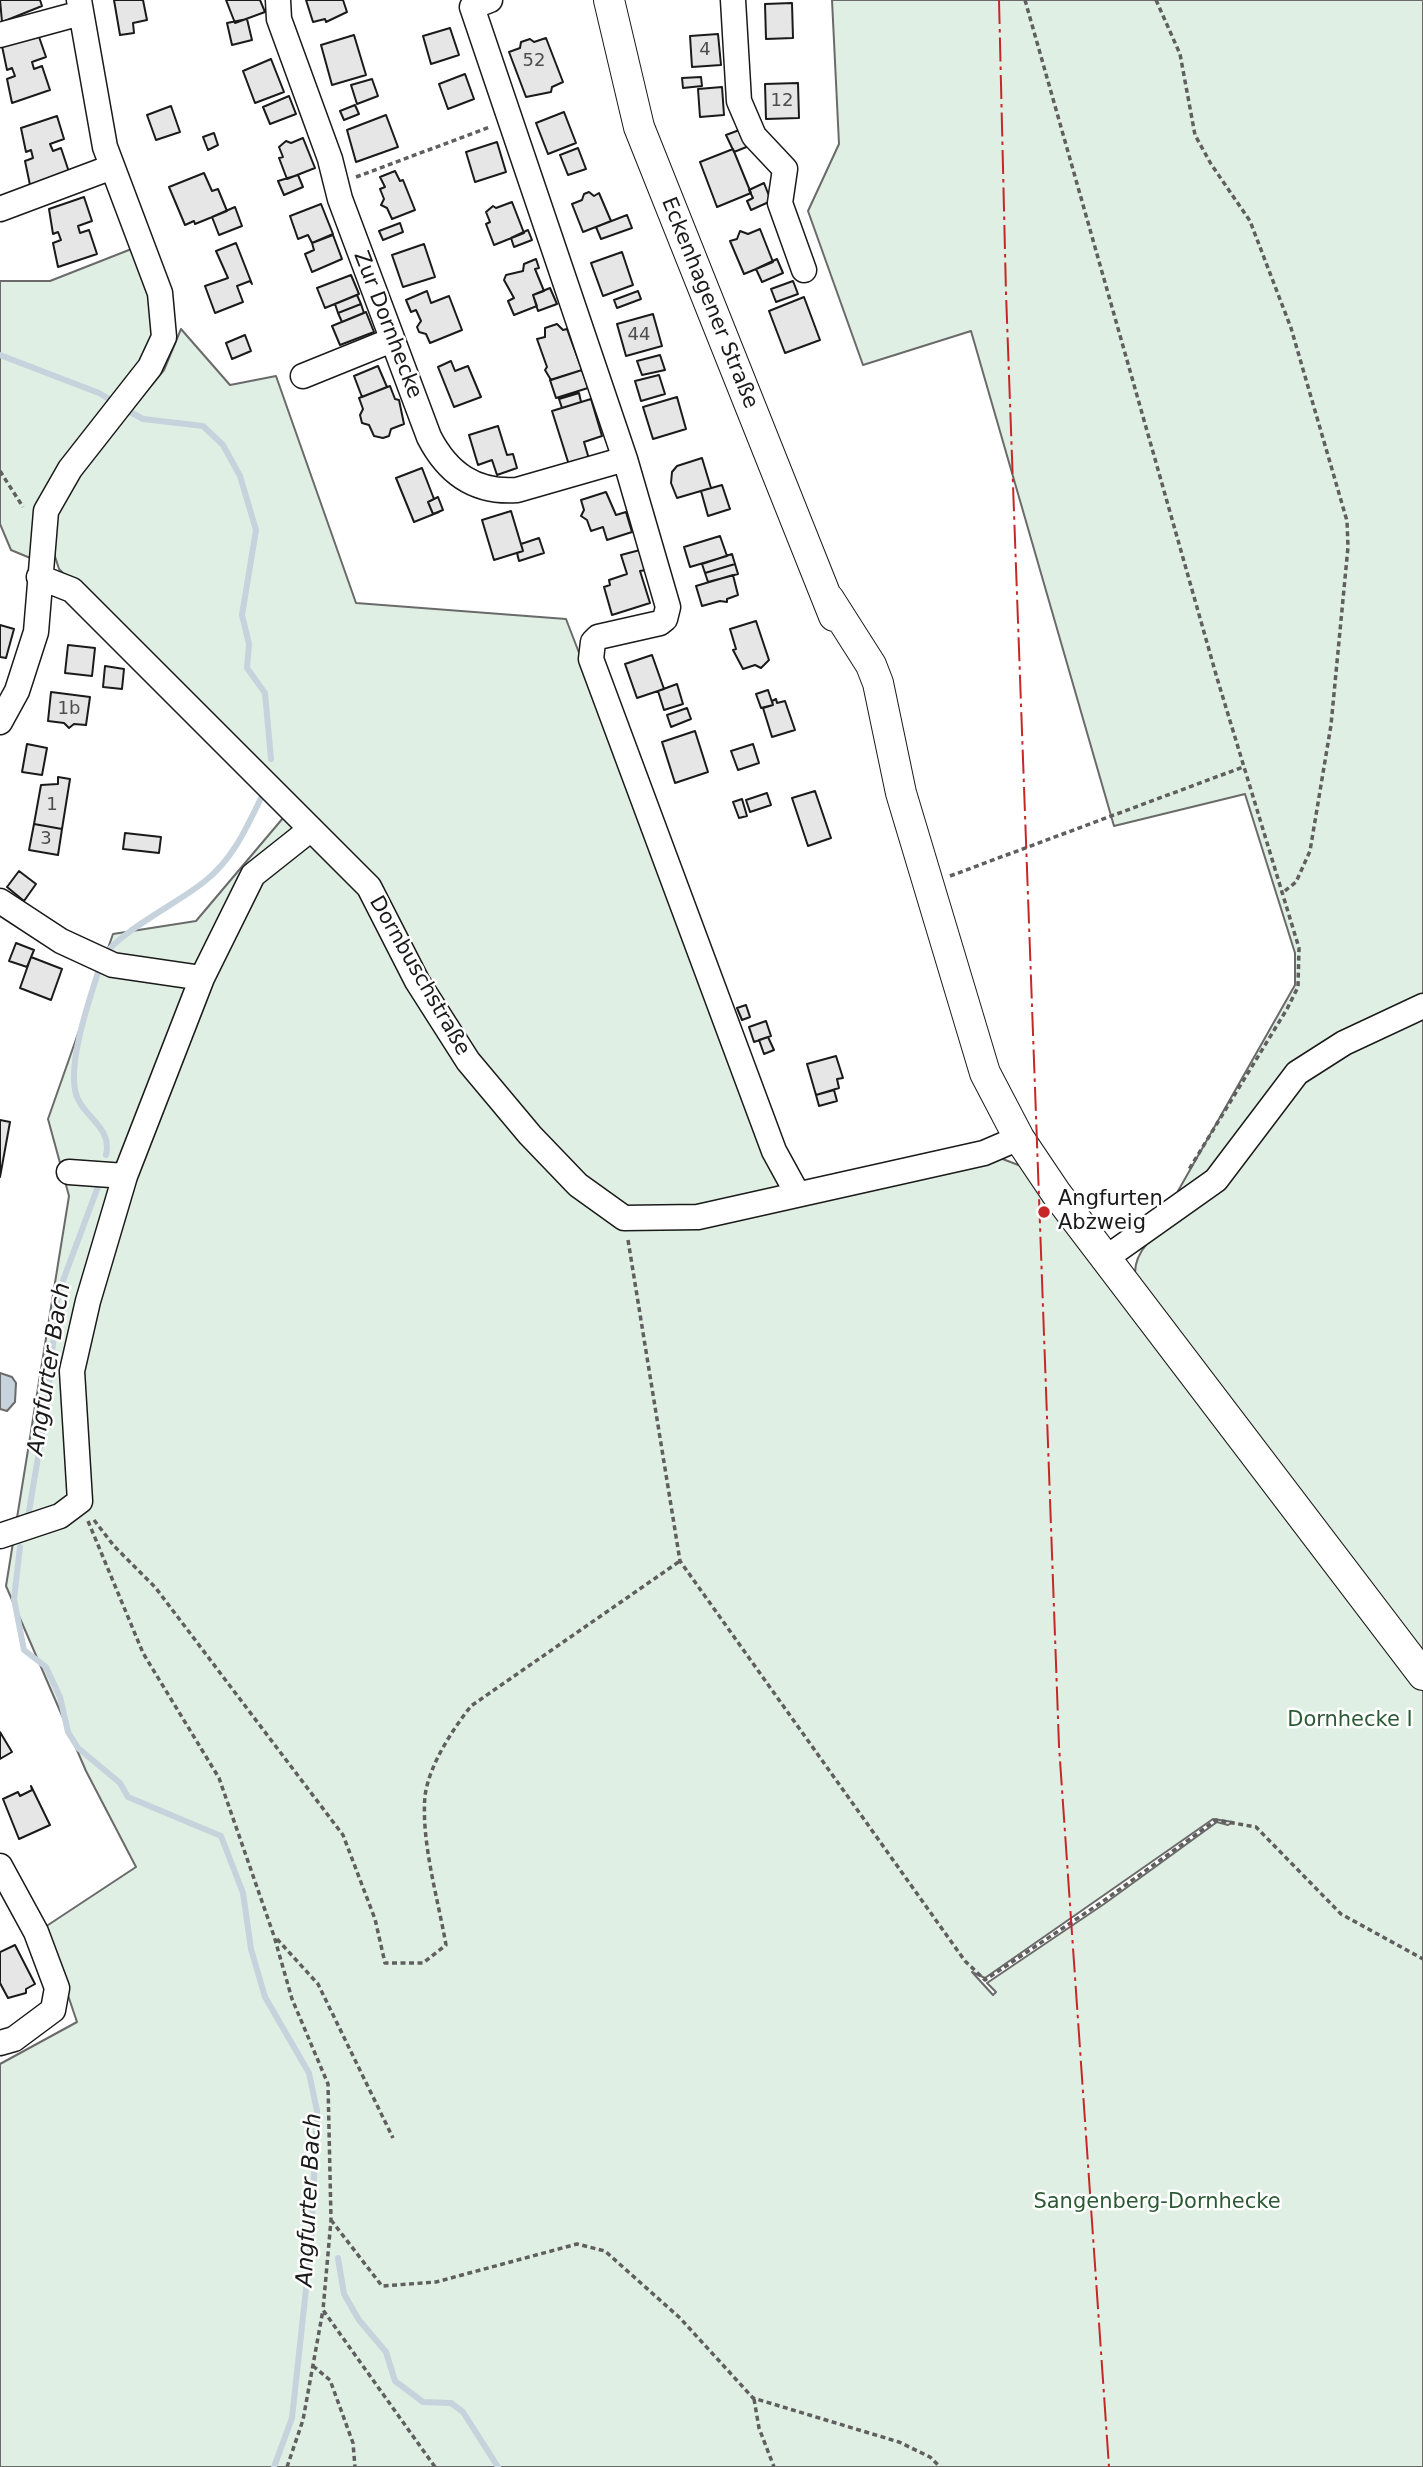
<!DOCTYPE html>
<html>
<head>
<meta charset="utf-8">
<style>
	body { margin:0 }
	canvas { display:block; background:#fff }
</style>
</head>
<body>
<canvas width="1423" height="2467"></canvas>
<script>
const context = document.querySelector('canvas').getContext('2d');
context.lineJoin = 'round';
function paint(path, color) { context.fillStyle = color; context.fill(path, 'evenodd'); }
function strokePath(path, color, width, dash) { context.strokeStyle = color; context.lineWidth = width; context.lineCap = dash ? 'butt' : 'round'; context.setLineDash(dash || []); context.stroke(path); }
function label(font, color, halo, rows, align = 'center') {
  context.font = font + ' "DejaVu Sans",sans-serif'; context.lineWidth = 5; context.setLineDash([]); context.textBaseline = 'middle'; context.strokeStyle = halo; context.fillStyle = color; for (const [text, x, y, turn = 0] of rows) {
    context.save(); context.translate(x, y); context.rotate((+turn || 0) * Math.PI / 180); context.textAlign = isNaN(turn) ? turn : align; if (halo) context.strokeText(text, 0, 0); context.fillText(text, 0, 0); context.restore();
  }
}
const green = new Path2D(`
	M832 0H1423V1657L1135 1274C1134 1244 1169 1225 1189 1207L1178 1191 1295 985V953L1245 794 1114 826 971 331 863 365 808 211 839 144Z
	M134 248 156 298 151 347 110 400 35 560 11 550 0 524V281H50Z
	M181 329 230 385 276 376 356 603 566 619 778 1169 779 1187 639 1227 1000 1158 1021 1166 1423 1689V2467H0V2064L77 2022 45 1927 136 1867 86 1771 6 1586 69 1196 48 1119 113 934 196 921 294 805 59 569 51 544 54 518 65 491 164 370ZM1213 1819 1233 1822 1228 1825 1217 1822 1104 1904 987 1983 996 1992 993 1995 972 1972 985 1978Z`);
const water = new Path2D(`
	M0 1373 12 1377 16 1383 15 1402 7 1411 0 1409Z`);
const stream = new Path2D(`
	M0 355 99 393 114 402
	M123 408 143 419 203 426 223 445 240 476 256 530 242 615 249 644 247 668 265 693 271 759
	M104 956C120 931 180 902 205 881 233 859 247 827 262 796
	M100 966C90 998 69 1057 75 1090 80 1117 113 1125 106 1155
	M28 1517 47 1404 58 1294 99 1184
	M20 1547 14 1599 24 1650 46 1667 60 1697 68 1732 78 1748 120 1783 128 1797 221 1836 243 1893 251 1949 265 1997 309 2073 317 2111 311 2243 292 2418 274 2467
	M338 2258 344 2294 359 2320 386 2352 395 2381 423 2402 451 2403 463 2412 498 2467`);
const building = new Path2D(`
	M0 0H40L42 6 2 22Z
	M114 0H143L147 20 133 23 134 33 120 35Z
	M226 0H260L265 12 235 23Z
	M306 0H343L347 12 326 22 325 19 313 22Z
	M792 3 793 38 766 39 765 4Z
	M247 19 252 40 232 45 227 23Z
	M450 28 459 55 431 64 423 36Z
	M38 34 46 57 32 62 34 69 42 66 50 90 12 103 7 79 15 76 12 68 7 70 2 46Z
	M718 34 721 65 692 67 690 36Z
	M354 35 366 75 332 85 321 45Z
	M546 38 563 82 552 87 551 92 526 97 509 52 520 48 521 42 530 39 534 42Z
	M271 59 284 92 255 103 243 71Z
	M465 74 474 99 448 109 439 84Z
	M701 77 702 86 683 88 682 78Z
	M372 79 378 96 357 104 351 85Z
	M798 83 799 118 766 119 765 84Z
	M722 87 724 115 700 117 698 89Z
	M289 96 296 114 270 124 263 107Z
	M355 105 359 114 344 120 340 111Z
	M171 106 180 132 156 140 147 115Z
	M564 112 576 143 548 154 536 123Z
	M386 115 398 147 356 162 347 130Z
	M57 116 64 139 50 144 53 151 61 148 69 172 30 185 25 161 33 158 31 150 26 152 21 128Z
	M742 129 749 146 734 152 726 135Z
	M214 133 218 145 208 150 203 137Z
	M303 138 315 168 287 179 279 158 283 157 279 147 286 141 291 143Z
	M497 142 506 172 475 182 466 152Z
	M578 148 586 169 568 175 560 155Z
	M733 149 751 193 717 207 700 162Z
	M395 171 400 181 403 180 415 210 392 219 387 208 381 205 384 199 380 189 385 187 380 177Z
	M204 173 212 191 218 189 227 211 195 224 194 221 185 225 169 187Z
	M298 175 303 187 284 195 278 181Z
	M764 183 771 201 751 210 747 201 753 198 749 190Z
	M589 192 594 196 599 193 611 221 583 232 572 204 582 200 584 194Z
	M84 197 92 221 78 226 80 233 89 230 97 254 58 267 53 243 61 240 58 232 53 234 49 209Z
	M512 202 524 233 494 245 486 224 490 222 486 212 493 206 496 208Z
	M321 204 333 234 312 243 308 235 298 239 290 216Z
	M235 207 242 226 219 235 212 217Z
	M627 215 632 228 601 239 596 227Z
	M400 223 403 232 383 240 379 231Z
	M760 229 773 262 744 274 730 241 737 239 740 231 748 234Z
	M528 230 532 240 514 247 511 238Z
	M333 235 342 259 312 272 305 254 314 250 312 243Z
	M236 243 252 284 250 281 237 286 243 302 215 313 205 286 228 278 216 251Z
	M424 244 435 277 403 287 392 255Z
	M622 252 633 285 603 296 591 263Z
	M536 259 539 268 535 269 544 291 533 295 537 306 514 315 508 301 514 298 504 280 506 275 523 271 524 264Z
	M777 259 783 273 762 282 756 269Z
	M351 275 359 294 325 308 317 288Z
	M793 281 798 294 776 302 771 289Z
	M550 288 557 304 538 311 533 295Z
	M427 291 431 303 449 296 462 330 430 343 426 334 419 332 417 327 421 321 416 310 411 312 406 300Z
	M638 291 641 299 617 308 614 300Z
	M357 295 361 304 338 313 335 304Z
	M804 297 820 340 785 353 769 311Z
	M361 304 364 313 342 322 338 313Z
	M366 312 374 332 340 345 332 326Z
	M653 314 662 346 626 356 617 324Z
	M557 324 563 330 567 329 582 370 551 380 545 370 547 367 537 339 545 337V328Z
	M245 335 251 351 232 359 226 343Z
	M660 355 665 370 642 375 637 361Z
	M451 361 455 371 468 366 481 397 454 407 438 367Z
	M378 366 387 387 362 397 354 376Z
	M582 370 588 388 556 398 550 380Z
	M659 375 665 394 641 401 635 381Z
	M390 386 395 399 399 400 404 424 391 429 389 436 383 438 374 436 369 425 362 423 360 415 363 409 359 398Z
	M579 393 581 402 562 408 559 399Z
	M677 397 686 429 653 439 643 407Z
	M591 399 602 436 584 442 589 459 569 465 552 411Z
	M498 426 507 455 513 454 517 468 497 475 492 460 478 465 469 435Z
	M702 458 711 488 677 498 671 483 672 472 677 466Z
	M422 468 434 499 428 502 433 514 439 512 414 522 396 478Z
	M722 485 730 509 708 516 701 491Z
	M606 492 616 515 626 512 632 532 607 540 603 527 591 531 587 520 581 516 584 510 581 500Z
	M438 497 443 510 433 514 428 502Z
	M511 511 523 551 494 560 482 520Z
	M720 536 727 556 690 567 684 547Z
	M539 538 544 553 519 561 517 553 523 551 521 544Z
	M640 550 646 570 640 571 650 603 612 615 604 587 610 585 609 580 627 574 621 555Z
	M732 554 735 564 705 573 702 564Z
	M735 564 738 574 708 582 705 573Z
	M733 575 738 595 727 599V602L720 601 702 606 696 586Z
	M756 621 769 660 761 668 755 665 743 669 733 650 736 649 730 629Z
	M0 625 14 629 6 658 0 657Z
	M68 645 95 648 92 676 65 673Z
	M652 655 664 689 637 698 625 664Z
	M105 666 124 669 122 689 103 687Z
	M677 684 683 704 664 710 658 691Z
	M768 690 773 705 761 708 756 694Z
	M51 692 90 697 86 725 74 724 69 728 64 723 48 721Z
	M776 699 777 703 785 701 795 730 772 737 763 708 773 705 772 701Z
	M687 708 691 719 671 727 667 715Z
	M695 731 708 772 675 783 662 742Z
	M27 744 47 748 42 775 22 772Z
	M753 744 759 763 738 770 731 751Z
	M58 777 70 779 62 829 34 824 41 785 58 784Z
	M815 791 831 838 808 846 792 798Z
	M767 793 771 805 750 812 746 800Z
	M742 799 747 816 739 818 733 802Z
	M34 824 62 829 58 855 29 850Z
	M125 833 161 837 159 853 123 849Z
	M19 871 36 884 24 901 7 887Z
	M16 943 34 950 27 967 9 961Z
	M31 957 62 969 51 1000 20 988Z
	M746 1005 750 1017 742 1020 737 1008Z
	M766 1021 771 1036 754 1042 749 1027Z
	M768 1037 774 1050 764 1054 759 1040Z
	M836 1056 843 1078 837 1079 839 1088 816 1095 807 1064Z
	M834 1090 837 1101 819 1106 816 1095Z
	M0 1120 10 1122 0 1177Z
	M0 1732 12 1752 0 1759Z
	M31 1786 50 1825 19 1839 3 1799 18 1792 20 1796 32 1790Z
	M15 1945 35 1984 26 1989V1993L8 1998 0 1983V1952Z`);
const path = new Path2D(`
	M1025 0 1217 678 1299 948 1298 987 1287 1009 1188 1171
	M1156 0 1180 54 1195 135 1211 164 1250 221 1291 328 1347 521 1348 547 1331 725 1310 851 1296 882 1281 894
	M356 177 490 127
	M0 471 23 507
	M950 876 1243 767
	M628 1240 680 1561 965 1961 985 1980 1102 1902 1216 1820 1256 1827 1341 1914 1423 1959
	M94 1520 114 1546 155 1587 343 1835 375 1919 385 1963H423L446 1945C438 1899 421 1842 425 1796 429 1765 453 1729 471 1706L680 1561
	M88 1521 143 1653 219 1778 274 1936 292 1999 328 2084 331 2220 323 2310 435 2467
	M277 1939 318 1984 393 2138
	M331 2220 382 2286 436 2282 577 2244 605 2251 680 2318 753 2398 899 2442 930 2457 940 2467
	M313 2366 330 2380 353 2443 355 2467
	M754 2399 759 2428 774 2467
	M287 2467 303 2420 323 2310`);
const minor = new Path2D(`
	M278 0 279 19 330 159 340 199 429 437C448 474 476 493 517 490L625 459
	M490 0 472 7 625 459 668 607 665 619 660 623 598 637 593 642 591 659 774 1151 797 1193
	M733 0 739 101 754 136 785 169 780 203 804 270
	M0 35 81 13
	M0 209 112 167
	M303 376 392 340
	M39 577 72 590 369 887 417 981 468 1061 530 1135 578 1185 624 1218 698 1217 984 1153 1019 1138
	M0 722 17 691 36 632 46 511 70 469 150 367 164 337 160 293 105 147 79 0
	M0 901 61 941 113 965 202 978
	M69 1172 125 1176
	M1106 1258 1216 1180 1297 1073 1344 1043 1423 1006
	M0 1536 60 1516 80 1501 72 1371 88 1301 125 1176 202 978 253 875 311 829
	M0 1866 36 1932 57 1988 53 2010 14 2039 0 2043`);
const major = new Path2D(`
	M609 0 639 127 834 616
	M829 599 871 665 878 683 901 793 985 1073 1019 1138 1056 1193 1423 1675`);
const power = new Path2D(`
	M999 0 1006 293 1059 1746 1109 2467`);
const markers = [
	[1044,1212,7,"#c62828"]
];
const numberNames = [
	["4",705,50],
	["52",534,61],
	["12",782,101],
	["44",639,335],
	["1b",69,709],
	["1",52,805],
	["3",46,839]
];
const streetNames = [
	["Eckenhagener Straße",709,303,68],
	["Zur Dornhecke",387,325,69],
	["Dornbuschstraße",419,976,60]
];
const poiNames = [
	["Angfurten",1058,1200],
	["Abzweig",1058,1224]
];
const parkNames = [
	["Dornhecke I",1350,1721],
	["Sangenberg-Dornhecke",1157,2203]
];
const waterNames = [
	["Angfurter Bach",50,1369,-81],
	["Angfurter Bach",310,2200,-87]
];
paint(green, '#e0efe3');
strokePath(green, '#6a6a6a', 2);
paint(water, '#c6d2dc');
strokePath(water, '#6a6a6a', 2);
strokePath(stream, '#c6d2dc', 6);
paint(building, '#e6e6e6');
strokePath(building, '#1a1a1a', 2);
strokePath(minor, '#1a1a1a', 27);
strokePath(major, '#1a1a1a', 32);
strokePath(path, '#5f5f5f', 3.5, [5, 3.5]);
strokePath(minor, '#fff', 24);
strokePath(major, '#fff', 30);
strokePath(power, '#c62828', 2, [24, 5, 3.5, 5]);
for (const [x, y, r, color] of markers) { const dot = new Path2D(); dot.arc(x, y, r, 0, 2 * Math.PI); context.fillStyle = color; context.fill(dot); strokePath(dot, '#fff', 2.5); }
label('18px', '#4d4d4d', null, numberNames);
label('21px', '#1a1a1a', '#fff', streetNames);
label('21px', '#1a1a1a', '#fff', poiNames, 'left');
label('21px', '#2b5a34', '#fff', parkNames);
label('italic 23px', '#1a1a1a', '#fff', waterNames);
</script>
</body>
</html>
